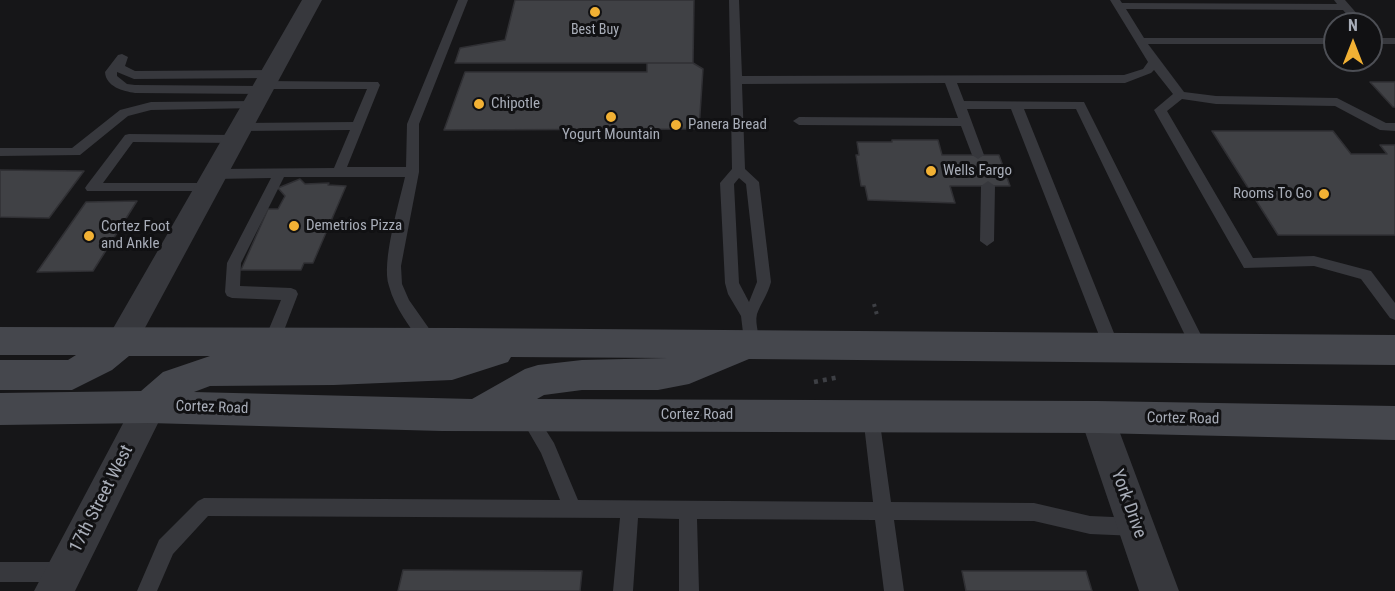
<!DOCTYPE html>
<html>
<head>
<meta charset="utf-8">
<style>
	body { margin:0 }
	#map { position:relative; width:1395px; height:591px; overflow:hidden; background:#161618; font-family:"Roboto Condensed",sans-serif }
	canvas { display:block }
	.north { position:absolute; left:1323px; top:12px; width:60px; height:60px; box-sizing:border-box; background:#111113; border:2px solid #4d4f55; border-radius:50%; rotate:0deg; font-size:16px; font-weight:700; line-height:24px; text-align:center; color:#a8adb8 }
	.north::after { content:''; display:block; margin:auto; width:21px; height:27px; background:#f2b134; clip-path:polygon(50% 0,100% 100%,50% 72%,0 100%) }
</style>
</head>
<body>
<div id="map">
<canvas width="1395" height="591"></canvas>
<div class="north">N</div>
</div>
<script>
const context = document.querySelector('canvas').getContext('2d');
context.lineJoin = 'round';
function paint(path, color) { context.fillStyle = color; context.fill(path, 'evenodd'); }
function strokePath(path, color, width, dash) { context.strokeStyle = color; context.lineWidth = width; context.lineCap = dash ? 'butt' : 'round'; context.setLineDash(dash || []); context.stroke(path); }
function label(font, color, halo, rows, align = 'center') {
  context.font = font + ' "Roboto Condensed",sans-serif'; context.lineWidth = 6; context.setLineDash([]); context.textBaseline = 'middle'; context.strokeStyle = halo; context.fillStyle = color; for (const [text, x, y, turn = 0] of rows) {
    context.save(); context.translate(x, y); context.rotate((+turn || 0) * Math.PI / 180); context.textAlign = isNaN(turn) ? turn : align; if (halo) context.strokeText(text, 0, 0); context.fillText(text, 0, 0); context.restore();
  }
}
const building = new Path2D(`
	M515 0H694L693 63H455L460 48 505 40Z
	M647 63H693L703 69 699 129 444 130 465 72H647Z
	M1370 82H1395V107H1393Z
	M1212 131H1333L1351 154H1387L1380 145H1395V235H1278Z
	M892 140H938L942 155H999L1010 186H950L955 203 868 200 865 186H861L856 155H859L857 142H892Z
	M0 170 84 171 49 218 0 217Z
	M300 179 305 184 329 183 328 185 346 186 313 263H304L301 270H241L268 209H278L285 196 278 188Z
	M137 201 93 271 37 272 86 202Z
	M403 570 582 571 580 591H398Z
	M962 571H1086L1092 591H966Z`);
const pathFar1 = new Path2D(`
	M874 304 877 315`);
const path = new Path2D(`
	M814 382 839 377`);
const lane = new Path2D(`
	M458 0H468L419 124V172L401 266 402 284 409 300 435 337 437 342 435 347 429 348 423 347C411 327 395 309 389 286 381 263 399 203 405 177H284L241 263 240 286 291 288 296 290 298 294 278 346 272 347 266 346 264 341 281 300 232 298 227 296 225 292 227 263 271 178 215 179 208 174 215 169 334 168 350 130 242 131 236 127 242 123 353 122 367 89H267L266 93 262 94 135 93C123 91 106 87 105 72L118 55 122 54 128 57 125 66 135 71 271 70 277 74 271 78 134 79 117 72V76L127 84 135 85 260 86 261 82 265 81 378 82 380 85 347 167H406L407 124Z
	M729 0H739L742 76 1124 75 1143 69 1148 62 1110 0H1120L1122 3 1337 4 1334 0H1345L1366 24H1355L1343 10 1126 9 1144 38H1335V44H1148L1184 92 1216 96 1337 98 1386 123H1395V131L1380 130 1335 106 1216 104 1182 99 1167 111 1253 258 1314 256 1371 271 1395 303V320L1390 318 1361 279 1314 266 1244 268 1154 110 1173 94 1154 70 1151 73 1125 83H957L964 101 1084 102 1208 349 1206 354 1200 356 1194 354 1076 109H1024L1120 348 1118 353 1112 355 1106 353 1104 348 1011 109H967L984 155 978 159 972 155 961 126 799 125 793 121 799 117 958 118 945 83 742 84 745 169 759 182 771 282C768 294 761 303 757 314 754 325 762 338 757 349L751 351 745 349 741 316 728 294 725 283 720 183 732 169ZM739 178 746 184 757 282 749 302 739 283 734 184Z
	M1371 38H1395V44H1371Z
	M254 101 258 102V108L151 110 128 116 80 155 0 156V148H72L120 110 151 102Z
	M129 134 235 135 241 139 235 143 133 142 103 183H207L212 185 214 188 212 191H87L85 188 87 185 125 135Z
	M988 181 995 186 994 241 987 246 980 241 981 186Z
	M527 408 533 410 554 443 578 500 873 502 863 416 865 411 871 409 877 411 879 416 891 502 1034 503 1090 516 1136 518 1143 521 1145 527 1143 533 1136 536 1090 534 1034 521 894 520 904 591H884L875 520 697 519 699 591H679V519L638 518 633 591H613L620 518 208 516 173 554 157 591H137L159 540 198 501 204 498 560 500 541 453 519 415 521 410Z
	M0 562H64L71 565 74 572 71 579 64 582H0Z`);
const street = new Path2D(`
	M302 0H322L133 350 122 354 111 350 106 341 111 332Z
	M149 392 161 397 166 407 75 591H34L137 397Z
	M1097 402 1109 406 1114 417 1179 591H1139L1080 417 1085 406Z`);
const secondary = new Path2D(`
	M0 327 457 328 1395 335V365L749 359 689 384 658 390H582L544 395 537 399 1097 401 1395 406V440L1097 433 442 431 149 423 0 425V393L141 391 163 372 210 356H228H129L112 370 72 390H0V360H68L76 355H0ZM511 357 667 358 582 360 538 365 525 369 472 399 194 392 210 386 334 385 452 380 508 362Z`);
const markers = [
	[595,12,6,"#f2b134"],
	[479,104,6,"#f2b134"],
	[611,117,6,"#f2b134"],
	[676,125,6,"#f2b134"],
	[931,171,6,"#f2b134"],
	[1324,194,6,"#f2b134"],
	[294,226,6,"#f2b134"],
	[89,236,6,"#f2b134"]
];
const farPoinames = [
	["Best Buy",595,30]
];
const poiNames = [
	["Chipotle",491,104],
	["Panera Bread",688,125],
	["Yogurt Mountain",611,135,"center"],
	["Wells Fargo",943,171],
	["Rooms To Go",1312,194,"right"],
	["Demetrios Pizza",306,226],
	["Cortez Foot",101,227],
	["and Ankle",101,244]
];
const streetNames = [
	["Cortez Road",212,408,2],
	["Cortez Road",697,415],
	["Cortez Road",1183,419,1]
];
const nearStreetnames = [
	["17th Street West",102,499,-63],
	["York Drive",1128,504,70]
];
paint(building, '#404145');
strokePath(building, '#303034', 1.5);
strokePath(pathFar1, '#3d3f44', 4, [3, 4.5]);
strokePath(path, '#3d3f44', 4.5, [4, 5]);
paint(lane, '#37383d');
paint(street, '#37383d');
paint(secondary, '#45474d');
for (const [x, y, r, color] of markers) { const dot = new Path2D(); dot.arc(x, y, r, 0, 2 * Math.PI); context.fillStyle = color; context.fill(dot); strokePath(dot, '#111113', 2); }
label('14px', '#a8adb8', '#111113', farPoinames);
label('15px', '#a8adb8', '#111113', poiNames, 'left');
label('15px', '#a8adb8', '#111113', streetNames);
label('18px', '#a8adb8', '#111113', nearStreetnames);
</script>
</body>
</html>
